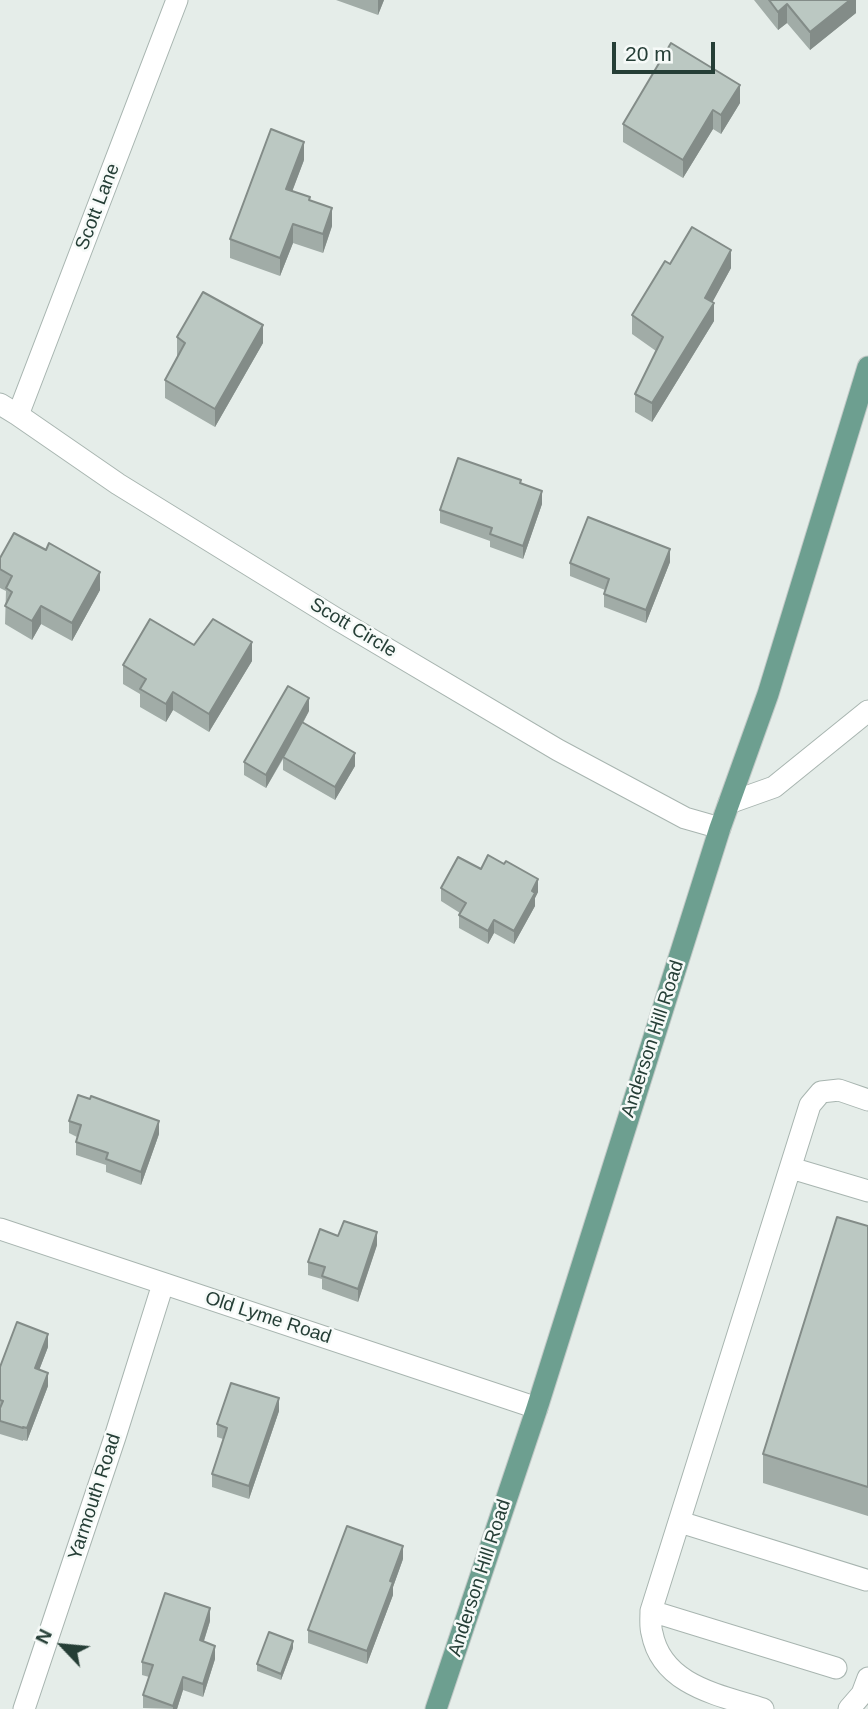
<!DOCTYPE html>
<html>
<head>
<meta charset="utf-8">
<style>
	body { margin:0 }
	#map { position:relative; width:868px; height:1709px; overflow:hidden; background:#e5ede9; font-family:Helvetica,sans-serif }
	canvas { display:block }
	.north { position:absolute; left:28px; top:1611px; width:70px; height:70px; -webkit-text-stroke:5px #f6faf8; paint-order:stroke; rotate:296deg; font-size:19px; font-weight:700; line-height:28px; text-align:center; color:#253e36 }
	.north::after { content:''; display:block; margin:auto; width:24px; height:32px; background:#253e36; clip-path:polygon(50% 0,100% 100%,50% 72%,0 100%) }
	.scale { position:absolute; left:612px; top:42px; width:103px; height:32px; box-sizing:border-box; border:4px solid #253e36; border-top:0; padding-left:9px; font-size:21px; line-height:24px; white-space:nowrap; color:#253e36; -webkit-text-stroke:5px #f6faf8; paint-order:stroke }
</style>
</head>
<body>
<div id="map">
<canvas width="868" height="1709"></canvas>
<div class="north">N</div>
<div class="scale">20 m</div>
</div>
<script>
const context = document.querySelector('canvas').getContext('2d');
context.lineJoin = 'round';
function strokePath(path, color, width, dash) { context.strokeStyle = color; context.lineWidth = width; context.lineCap = dash ? 'butt' : 'round'; context.setLineDash(dash || []); context.stroke(path); }
function paint(path, color) { context.fillStyle = color; context.fill(path, 'evenodd'); }
function label(font, color, halo, rows, align = 'center') {
  context.font = font + ' Helvetica,sans-serif'; context.lineWidth = 5; context.setLineDash([]); context.textBaseline = 'middle'; context.strokeStyle = halo; context.fillStyle = color; for (const [text, x, y, turn = 0] of rows) {
    context.save(); context.translate(x, y); context.rotate((+turn || 0) * Math.PI / 180); context.textAlign = isNaN(turn) ? turn : align; if (halo) context.strokeText(text, 0, 0); context.fillText(text, 0, 0); context.restore();
  }
}
const minor = new Path2D(`
	M0 404 18 415 118 484 335 618 558 750 685 818 720 828
	M18 415 177 0
	M729 803 774 787 868 711
	M791 1168 868 1191
	M0 1229 537 1408
	M680 1522 866 1580
	M651 1611 836 1668
	M24 1709 115 1437 163 1284
	M763 1709C720 1695 662 1686 652 1633 650 1627 651 1618 651 1611L810 1105 821 1092 839 1090 868 1100
	M849 1709 862 1694 868 1678`);
const major = new Path2D(`
	M436 1709 537 1408 720 828 768 694 868 367`);
const wall = new Path2D(`
	M336 0H384L378 15Z
	M754 0H856V13L810 50 787 23 778 30Z
	M740 103 721 134 713 129 683 178 623 142V124Z
	M304 160 292 191 310 200 332 226 323 253 293 243 280 276 230 258V239Z
	M670 264 731 268 712 302 714 321 652 422 635 412V394L656 351 632 334V315Z
	M177 337 263 343 215 427 165 398V380L178 357 177 356Z
	M521 483 542 504 523 559 490 547V541L440 523V510Z
	M0 558 100 590 72 641 41 624 32 640 5 624 6 591 0 588Z
	M670 562 646 623 604 607V594L605 590 570 576V563Z
	M194 645 252 661 209 732 173 710 166 722 140 707V694L123 684V665Z
	M309 711 303 723 355 766 335 800 283 770V759L266 788 244 775V762Z
	M481 869 538 892 535 898V906L514 944 494 933 488 944 459 928V915L460 913 441 901V888Z
	M69 1121 159 1134 141 1185 106 1172V1165L76 1155V1142L77 1137 69 1133Z
	M868 1226V1516L763 1483V1454Z
	M338 1236 377 1245 358 1302 322 1289V1279L308 1275V1262Z
	M48 1347 39 1370 48 1386 27 1441 23 1440V1441L0 1434V1367Z
	M279 1411 249 1499 212 1487V1474L223 1439 217 1437V1424Z
	M403 1559 393 1587V1595L367 1664 308 1643V1630Z
	M210 1621 204 1641 215 1659 203 1697 183 1690 177 1709 143 1708V1695L149 1677 142 1675V1662Z
	M293 1648 281 1680 257 1671V1664Z`);
const shadedWall = new Path2D(`
	M378 0H384L378 15Z
	M850 0H856V13L810 50V32Z
	M787 4V23L778 30V12Z
	M740 85V103L721 134V115Z
	M713 110V129L683 178V160Z
	M304 142V160L286 208V189Z
	M332 208V226L323 253V234Z
	M293 224V243L280 276V258Z
	M731 250V268L705 316V298Z
	M714 303V321L652 422V403Z
	M263 325V343L215 427V409Z
	M542 491V504L523 559V546Z
	M670 549V562L646 623V610Z
	M100 572V590L72 641V623Z
	M41 606V624L32 640V621Z
	M252 642V661L209 732V714Z
	M173 692V710L166 722V704Z
	M309 698V711L266 788V775Z
	M355 753V766L335 800V787Z
	M538 879V892L535 898V906L514 944V931Z
	M494 920V933L488 944V931Z
	M159 1121V1134L141 1185V1172Z
	M377 1232V1245L358 1302V1289Z
	M48 1334V1347L35 1381V1368Z
	M48 1373V1386L27 1441V1428Z
	M279 1398V1411L249 1499V1486Z
	M403 1546V1559L393 1587V1595L367 1664V1651Z
	M210 1608V1621L200 1653V1640Z
	M293 1641V1648L281 1680V1674Z
	M215 1646V1659L203 1697V1684Z
	M183 1677V1690L177 1709H173V1706Z`);
const building = new Path2D(`
	M769 0H850L810 32 787 4 778 12Z
	M671 43 740 85 721 115 713 110 683 160 623 124Z
	M271 129 304 142 286 189 310 197 309 200 332 208 323 234 293 224 280 258 230 239Z
	M692 227 731 250 705 298 714 303 652 403 635 394 663 337 632 315 665 261 670 264Z
	M203 292 263 325 215 409 165 380 185 343 177 337Z
	M458 458 521 480 520 483 542 491 523 546 490 534 492 528 440 510Z
	M588 517 670 549 646 610 604 594 609 579 570 563Z
	M14 533 46 550 49 543 100 572 72 623 41 606 32 621 5 606 12 592 6 588 12 576 0 569V558Z
	M150 619 194 645 213 619 252 642 209 714 173 692 166 704 140 689 146 679 123 665Z
	M288 686 309 698 266 775 244 762Z
	M302 722 355 753 335 787 283 757Z
	M488 855 504 864 506 861 538 879 532 891 535 893 514 931 494 920 488 931 459 915 466 903 441 888 458 857 481 869Z
	M78 1095 90 1099 91 1096 159 1121 141 1172 106 1159 108 1153 76 1142 81 1125 69 1121Z
	M837 1217 868 1226V1487L763 1454Z
	M344 1221 377 1232 358 1289 322 1276 325 1267 308 1262 320 1229 338 1236Z
	M17 1322 48 1334 35 1368 48 1373 27 1428 23 1427V1428L0 1421V1408L3 1401 0 1400V1367Z
	M231 1383 279 1398 249 1486 212 1474 227 1428 217 1424Z
	M347 1526 403 1546 390 1581 393 1582 367 1651 308 1630Z
	M165 1593 210 1608 200 1640 215 1646 203 1684 183 1677 173 1706 143 1695 153 1665 142 1662Z
	M269 1632 293 1641 281 1674 257 1664Z`);
const streetNames = [
	["Scott Lane",98,207,-69],
	["Scott Circle",353,628,31],
	["Anderson Hill Road",653,1039,-72],
	["Old Lyme Road",268,1318,18],
	["Yarmouth Road",95,1497,-72],
	["Anderson Hill Road",480,1578,-72]
];
strokePath(minor, '#a8b5b0', 23);
strokePath(major, '#c2c9c7', 23);
strokePath(minor, '#fff', 21);
strokePath(major, '#6d9f90', 21);
paint(wall, '#a1aca7');
paint(shadedWall, '#838c88');
paint(building, '#bbc8c2');
strokePath(building, '#838c88', 2);
label('19px', '#253e36', '#f6faf8', streetNames);
</script>
</body>
</html>
